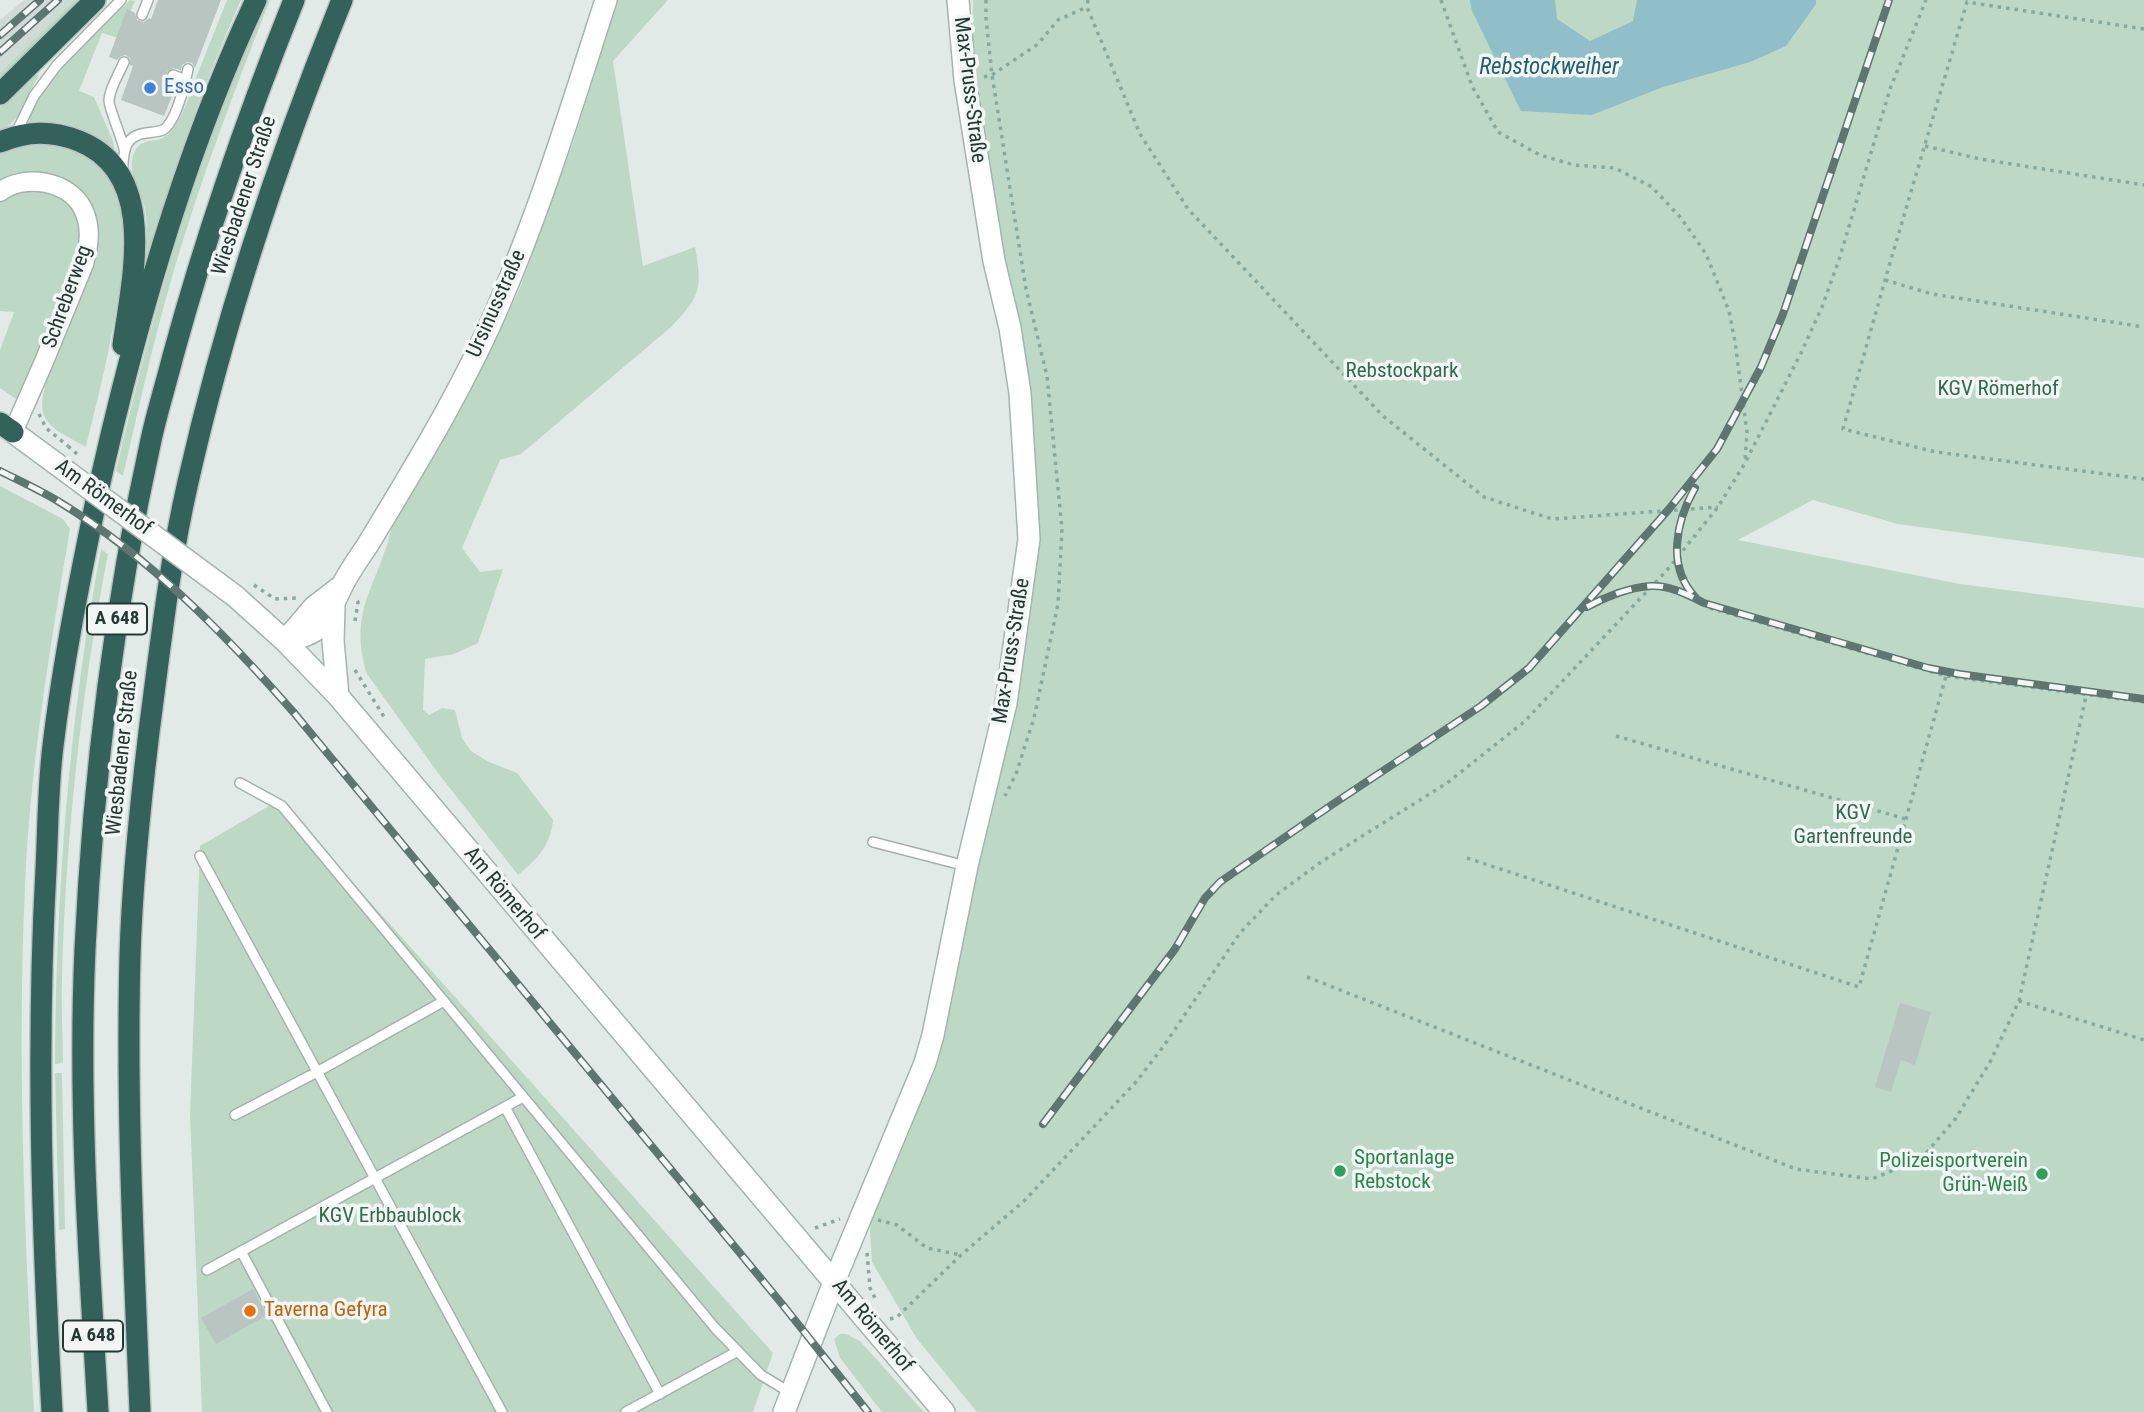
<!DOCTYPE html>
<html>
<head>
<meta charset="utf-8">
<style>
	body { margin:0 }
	canvas { display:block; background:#e2eae7 }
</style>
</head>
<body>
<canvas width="2144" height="1412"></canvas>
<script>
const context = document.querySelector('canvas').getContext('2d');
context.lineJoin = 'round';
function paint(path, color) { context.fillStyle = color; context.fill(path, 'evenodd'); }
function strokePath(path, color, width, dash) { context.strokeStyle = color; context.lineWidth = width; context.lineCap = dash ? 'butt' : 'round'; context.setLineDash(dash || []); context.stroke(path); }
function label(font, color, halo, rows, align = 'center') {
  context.font = font + ' "Roboto Condensed",sans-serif'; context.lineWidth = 7; context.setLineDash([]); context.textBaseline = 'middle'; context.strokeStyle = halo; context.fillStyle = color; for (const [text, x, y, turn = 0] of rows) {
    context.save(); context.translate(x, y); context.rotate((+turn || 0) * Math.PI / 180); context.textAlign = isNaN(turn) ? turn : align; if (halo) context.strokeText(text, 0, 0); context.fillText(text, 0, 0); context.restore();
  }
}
const built = new Path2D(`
	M24 0H74L0 73V20Z`);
const green = new Path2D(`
	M74 0H80L0 81V73Z
	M130 0 135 1 119 38 102 33 79 91 94 97 113 141 116 156 28 124C43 74 94 36 130 0Z
	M227 0H241C201 89 170 180 142 273 145 253 149 230 145 209 141 189 126 174 134 153 143 133 159 148 173 129 183 114 189 97 195 80 206 53 216 27 227 0Z
	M266 0H270C235 89 201 178 174 270 154 338 139 407 123 476L116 471C147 338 182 206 233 79 244 53 253 25 266 0Z
	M618 0H668L613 61 643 266 695 247C703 289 700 297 671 327L521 454 500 460 462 548 480 572 503 569 478 643 454 654 425 659 423 710 429 715 442 708 455 710 462 738 471 751 487 761 517 773 553 820C550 847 538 858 518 875L438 773 367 674C347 609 379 585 392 526L473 383 520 288 574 140Z
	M973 0H2144V558L1898 524 1813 500 1738 540 1960 584 2144 608V1412H977L917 1339 872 1262 870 1232 873 1210 963 916 1019 690 1039 544 1033 417 971 81Z
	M35 73 39 76C27 94 21 123 0 131V107Z
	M57 142C81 151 99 160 114 182 144 226 99 393 86 447 59 431 33 425 45 388L27 380 16 399 0 388V350L14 312 0 311V152L22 143Z
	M0 486 63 519 70 529C50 647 30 767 25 887 17 1062 25 1237 34 1412H0Z
	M101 549 108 554C81 693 66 836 62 978 61 1006 63 1035 63 1063L55 1064C56 892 69 718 101 549Z
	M279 800 773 1353 753 1412H202L190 1116 200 846Z
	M55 1073H62L65 1229 59 1230Z
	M840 1334H846L860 1341 924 1412H882L840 1358 834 1339Z`);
const water = new Path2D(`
	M1470 0H1555L1557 19 1590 41 1633 21 1637 0H1816V4L1786 46 1750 62 1663 87 1592 115 1521 111 1472 11Z`);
const building = new Path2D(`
	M158 0H221L195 68 192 63 187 62 182 65 181 70 173 68 167 72 168 80 177 84 164 116 121 100 133 66 130 65V59L126 55 121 56 117 60 109 57 127 9 135 13 137 20 144 22 149 18 151 19Z
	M1900 1003 1931 1012 1915 1065 1901 1060 1891 1092 1875 1087Z
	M253 1289 267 1315 216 1344 201 1318Z`);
const path = new Path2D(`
	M986 0V18L992 75 1026 289 1047 376 1062 529 1058 604 1034 718 1016 774 1005 796
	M1088 0 1087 7 1140 134 1188 209 1383 416 1484 497 1552 519 1718 507
	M1441 0 1472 86 1498 132 1540 155 1574 165 1615 168 1652 187 1681 218 1706 254 1729 311 1735 342 1747 432 1745 461
	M2144 29 1967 2 1885 280 1843 429 1936 452 2144 479
	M984 77 992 75 1038 44 1058 20 1087 7
	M1925 146 1980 159 2144 185
	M1885 280 1932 294 2144 327
	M39 414 46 428 68 446
	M254 585 275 599 298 598
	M1710 608 1946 676 2144 702
	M355 621 358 602 355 599
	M355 670 386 720
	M1616 736 1906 819
	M1467 858 1859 987 1946 676
	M1307 977 1796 1169 1872 1179 1921 1159 1956 1118 1990 1062 2019 1001 2144 1040
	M2019 1001 2086 696
	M878 1220 897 1225 927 1248 961 1255
	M815 1228 840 1219
	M867 1253 870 1288 876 1300
	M890 1319 897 1317 961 1255 1024 1201 1136 1082 1163 1047 1240 933 1276 895 1321 862 1447 783 1524 722 1668 569 1718 507 1745 463 1801 353 1822 307 1839 260 1890 89 1926 0`);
const lane = new Path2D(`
	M142 15 148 0
	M124 62C119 74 110 87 109 100 108 106 122 138 124 149
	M173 75 186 80
	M15 135 34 96 57 65 121 0
	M122 175C124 154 122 136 146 133 151 132 158 132 163 130 176 122 185 84 188 69
	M240 783 282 806 716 1329 761 1375 791 1393
	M873 842 966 866
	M200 856 502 1412
	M505 1107 660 1394
	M235 1115 317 1072 444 1001
	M241 1251 327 1412
	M207 1270 523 1097
	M626 1412 738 1351`);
const street = new Path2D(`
	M0 192C24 173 70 181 83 209 92 227 89 246 84 264L43 364 13 432`);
const secondary = new Path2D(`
	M13 432 66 471
	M235 596 285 641 338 696 944 1412
	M334 607 333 641 338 696
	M285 641C327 633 325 620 342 586 349 572 358 559 367 546 416 465 467 382 503 295 544 199 574 99 606 0
	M285 641 314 607 340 587
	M784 1412 834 1282 925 1063 933 1035 967 866 1006 703 1029 539 1020 393 1010 328 994 261 965 80 958 0`);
const highway = new Path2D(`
	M0 94 95 0
	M0 142C27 131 51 130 79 141 159 173 132 279 123 345
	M0 423 13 432
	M52 1412C42 1231 36 1050 46 869 48 828 48 786 53 746 63 662 80 578 97 496 134 329 183 155 256 0
	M98 1412C89 1258 78 1104 85 949 93 778 114 607 151 440 157 412 166 384 173 356 206 235 247 117 294 0
	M140 1412C134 1260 126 1108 130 956 132 881 140 807 149 732 160 649 169 565 188 482 225 318 279 156 342 0`);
const rail = new Path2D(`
	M0 35 40 0
	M0 52 58 0
	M0 471C20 481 42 491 61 503 152 559 226 635 295 714L782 1304 868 1412
	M1695 488C1676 521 1666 567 1696 598
	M1587 607C1605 597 1630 587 1651 586 1669 585 1689 595 1704 603L1928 668 1959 674 2144 699
	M1043 1124 1175 949 1205 898 1220 882 1333 804 1481 706 1529 668 1669 509 1717 449 1761 367 1783 314 1889 0`);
const pathBridge = new Path2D(`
	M68 446 78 455`);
const secondaryBridge = new Path2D(`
	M66 471 235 596`);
const markers = [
	[150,88,7,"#3f7fe0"],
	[1340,1171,7,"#2e9e5b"],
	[2042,1174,7,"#2e9e5b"],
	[250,1311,7,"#e8710a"]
];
const shields = [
	[117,619,60],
	[93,1336,60]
];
const shieldNames = [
	["A 648",117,619],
	["A 648",93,1336]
];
const shopNames = [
	["Esso",164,88]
];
const streetNames = [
	["Max-Pruss-Straße",969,90,83],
	["Wiesbadener Straße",245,196,-72],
	["Schreberweg",68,297,-70],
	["Ursinusstraße",497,304,-66],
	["Am Römerhof",103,498,36],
	["Max-Pruss-Straße",1012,651,-81],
	["Wiesbadener Straße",123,753,-84],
	["Am Römerhof",504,894,50],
	["Am Römerhof",872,1326,50]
];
const parkNames = [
	["Rebstockpark",1402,372],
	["KGV Römerhof",1998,390],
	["KGV",1853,814],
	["Gartenfreunde",1853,838],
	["KGV Erbbaublock",390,1217]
];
const leisureNames = [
	["Sportanlage",1354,1159],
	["Rebstock",1354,1183],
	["Polizeisportverein",2028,1162,"right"],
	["Grün-Weiß",2028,1186,"right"]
];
const foodNames = [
	["Taverna Gefyra",264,1311]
];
const waterNames = [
	["Rebstockweiher",1549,68]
];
paint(built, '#d0dad6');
paint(green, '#bdd9c6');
paint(water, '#90bec9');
paint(building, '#b8c5c0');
strokePath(lane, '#a5b1ae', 12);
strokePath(street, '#a5b1ae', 21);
strokePath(secondary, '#a2b5af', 24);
strokePath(highway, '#bdc4c2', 24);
strokePath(path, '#86aaa0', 3.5, [3.5, 5]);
strokePath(lane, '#fff', 9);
strokePath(street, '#fff', 18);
strokePath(secondary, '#fff', 21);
strokePath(highway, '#33625a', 21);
strokePath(rail, '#5f7570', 8);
strokePath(rail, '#f2f7f5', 5, [16]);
strokePath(secondaryBridge, '#a2b5af', 24, []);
strokePath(pathBridge, '#86aaa0', 3.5, [3.5, 5]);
strokePath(secondaryBridge, '#fff', 21);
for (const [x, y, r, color] of markers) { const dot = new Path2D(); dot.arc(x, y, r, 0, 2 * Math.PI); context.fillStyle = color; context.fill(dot); strokePath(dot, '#f2f7f5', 2.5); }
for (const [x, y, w] of shields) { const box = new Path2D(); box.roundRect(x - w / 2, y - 15.5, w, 31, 5); context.fillStyle = '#f2f7f5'; context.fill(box); strokePath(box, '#243934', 2); }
label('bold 19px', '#243934', null, shieldNames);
label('21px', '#366cbe', '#f2f7f5', shopNames, 'left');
label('21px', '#243934', '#f2f7f5', streetNames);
label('21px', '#336b4b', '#f2f7f5', parkNames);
label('21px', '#27864d', '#f2f7f5', leisureNames, 'left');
label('21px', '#c56008', '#f2f7f5', foodNames, 'left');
label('italic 23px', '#255f6e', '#f2f7f5', waterNames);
</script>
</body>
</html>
